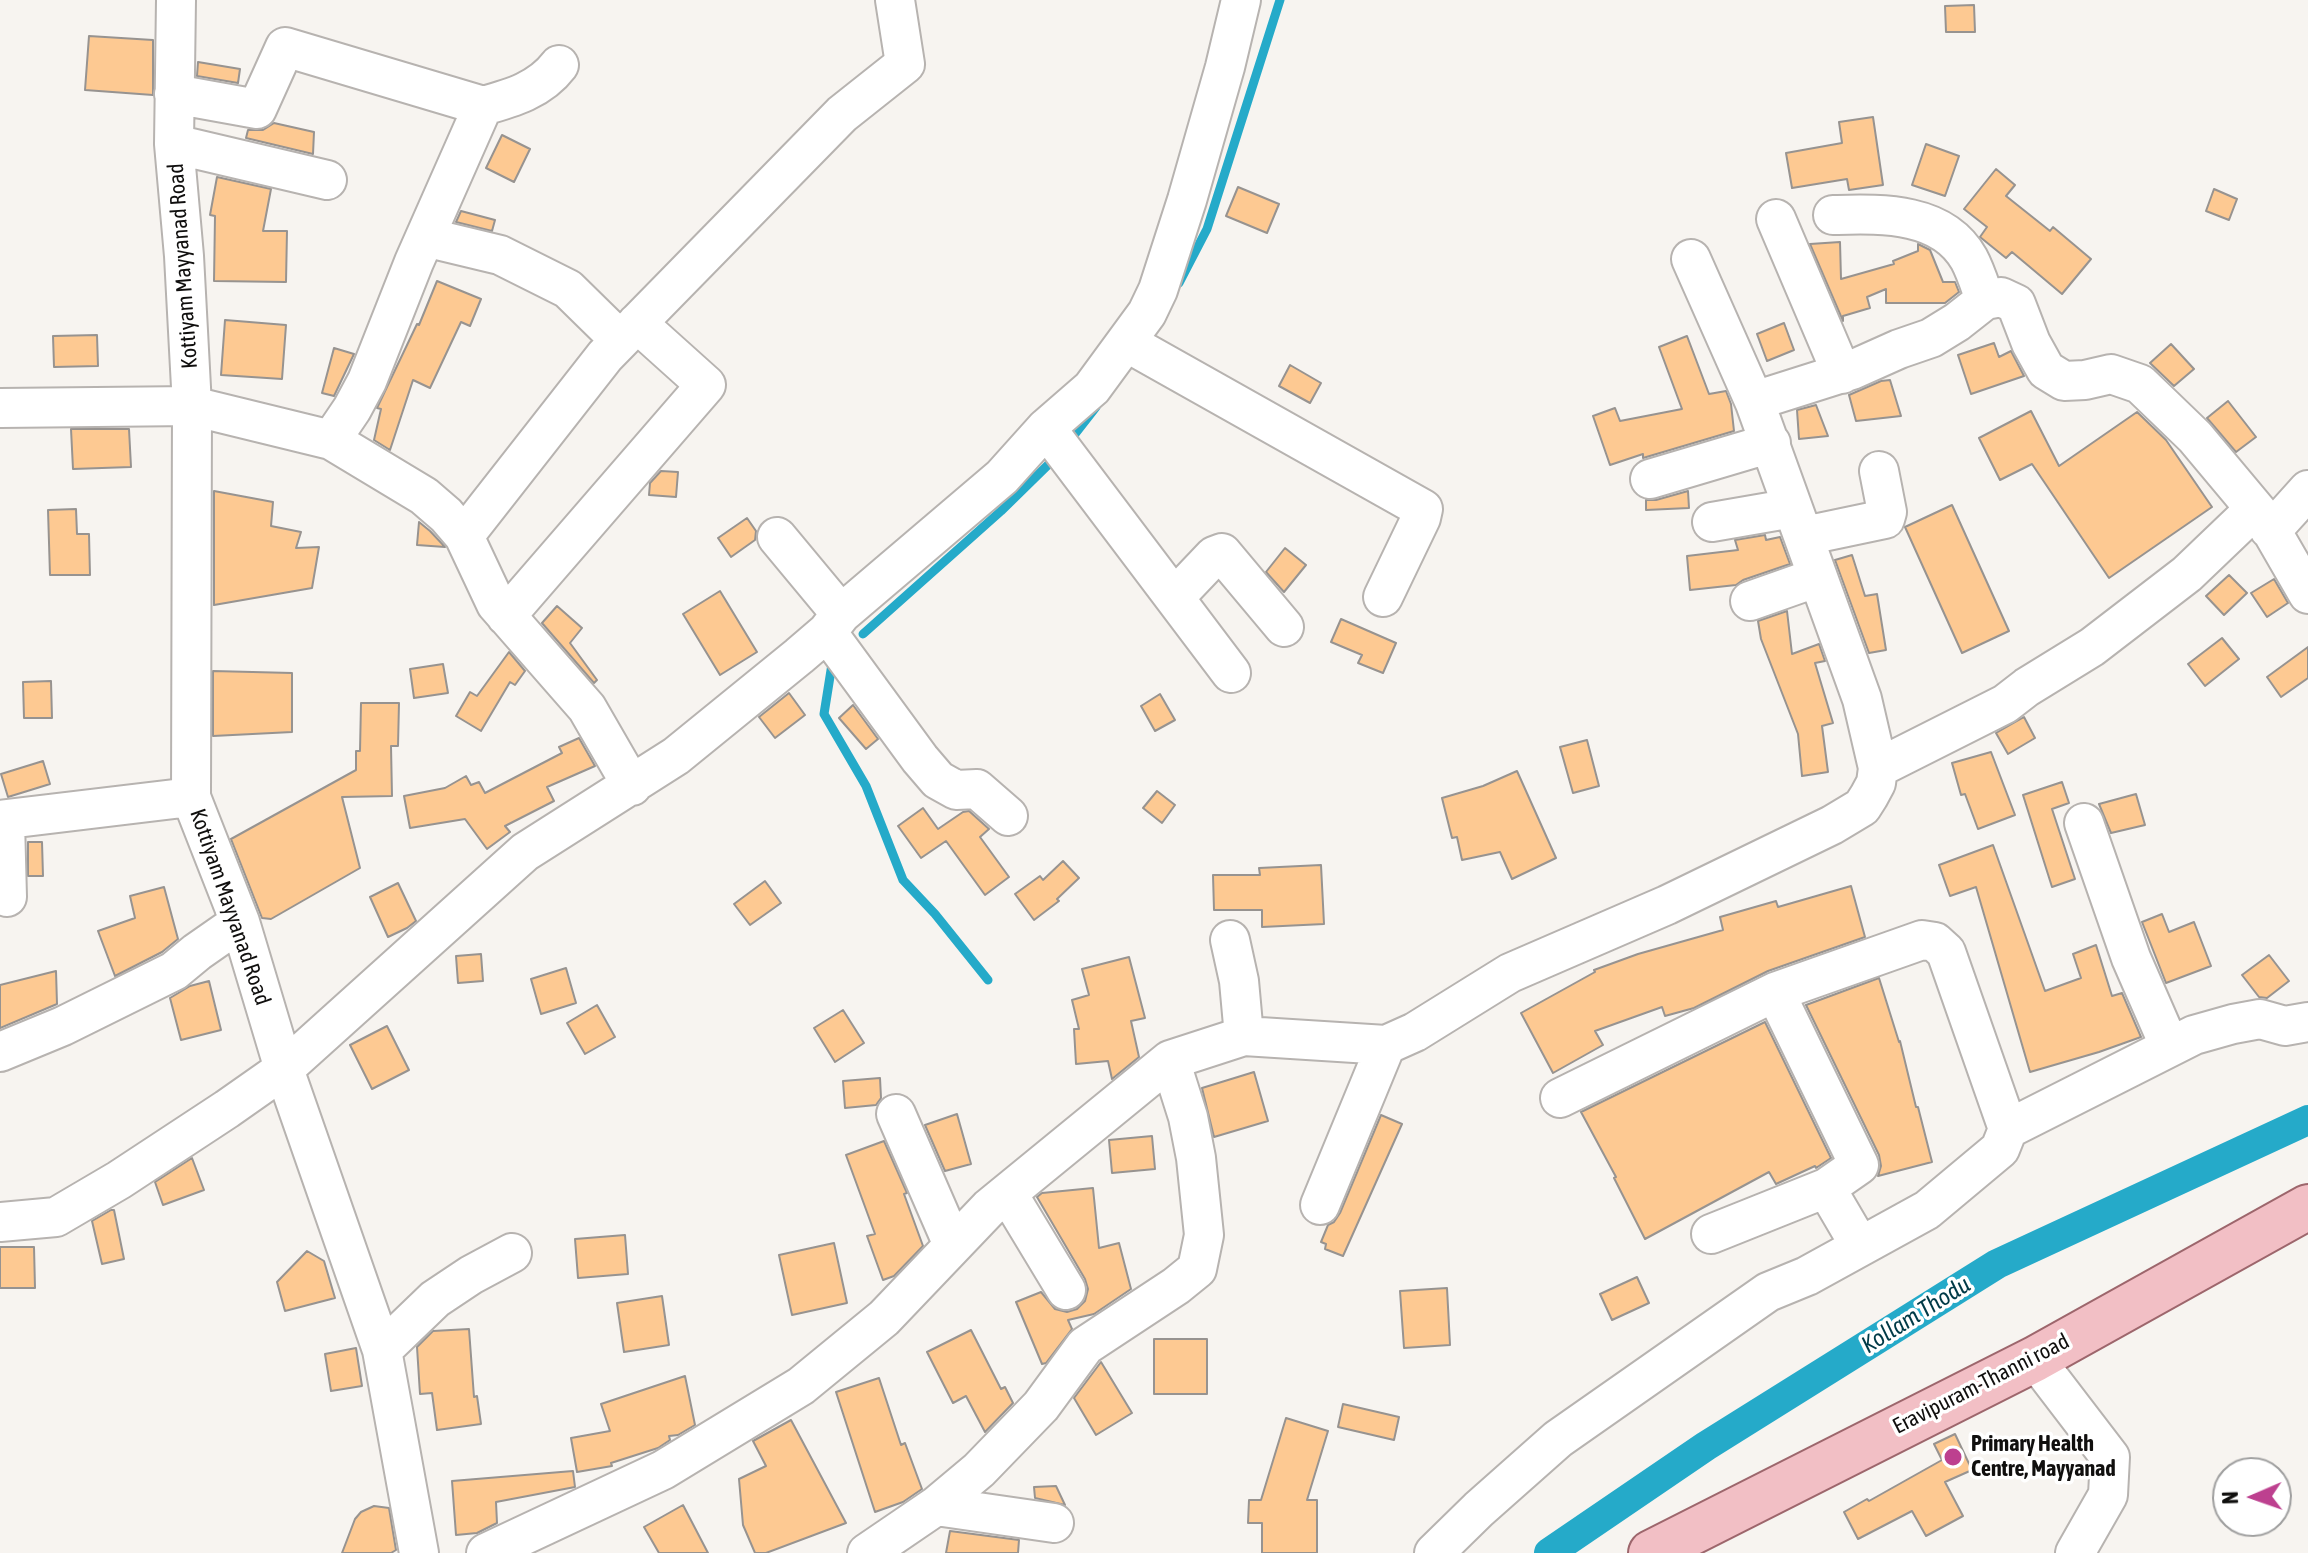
<!DOCTYPE html>
<html>
<head>
<meta charset="utf-8">
<style>
	body { margin:0 }
	#map { position:relative; width:2308px; height:1553px; overflow:hidden; background:#f7f4f0; font-family:"Asap Condensed",sans-serif }
	canvas { display:block }
	.north { position:absolute; left:2212px; top:1457px; width:80px; height:80px; box-sizing:border-box; background:#fff; border:2px solid #9f9f9f; border-radius:50%; rotate:268deg; font-size:22px; font-weight:700; line-height:32px; text-align:center; color:#100f0e }
	.north::after { content:''; display:block; margin:auto; width:28px; height:36px; background:#bd408f; clip-path:polygon(50% 0,100% 100%,50% 72%,0 100%) }
</style>
</head>
<body>
<div id="map">
<canvas width="2308" height="1553"></canvas>
<div class="north">N</div>
</div>
<script>
const context = document.querySelector('canvas').getContext('2d');
context.lineJoin = 'round';
function strokePath(path, color, width, dash) { context.strokeStyle = color; context.lineWidth = width; context.lineCap = dash ? 'butt' : 'round'; context.setLineDash(dash || []); context.stroke(path); }
function paint(path, color) { context.fillStyle = color; context.fill(path, 'evenodd'); }
function label(font, color, halo, rows, align = 'center') {
  context.font = font + ' "Asap Condensed",sans-serif'; context.lineWidth = 7; context.setLineDash([]); context.textBaseline = 'middle'; context.strokeStyle = halo; context.fillStyle = color; for (const [text, x, y, turn = 0] of rows) {
    context.save(); context.translate(x, y); context.rotate((+turn || 0) * Math.PI / 180); context.textAlign = isNaN(turn) ? turn : align; if (halo) context.strokeText(text, 0, 0); context.fillText(text, 0, 0); context.restore();
  }
}
const stream = new Path2D(`
	M1179 283 1207 229 1280 0
	M1071 439 1096 407
	M863 634 1001 511 1053 460
	M832 664 824 714 866 786 903 880 935 914 988 980`);
const canal = new Path2D(`
	M1549 1553 1706 1446 1997 1264 2308 1120`);
const building = new Path2D(`
	M1974 5 1975 32H1946L1945 6Z
	M89 36 153 40V95L85 90Z
	M198 62 240 69 238 83 197 76Z
	M1873 117 1883 185 1849 190 1847 179 1792 188 1786 153 1842 143 1839 122Z
	M274 123 314 132 313 154 246 138 248 130H263Z
	M502 135 530 149 514 182 486 168Z
	M1926 144 1959 156 1945 196 1912 185Z
	M1996 169 2015 185 2006 196 2050 231 2053 227 2091 259 2062 294 2012 252 2006 258 1980 237 1987 227 1964 209Z
	M217 177 271 189 263 231H287L286 282 214 281 215 216 210 215Z
	M1238 187 1279 204 1267 233 1226 216Z
	M2214 189 2237 199 2229 220 2206 211Z
	M461 211 495 220 492 231 456 222Z
	M1840 242 1841 279 1894 264 1893 261 1918 251V244L1930 250 1943 282H1955L1959 292 1945 303H1886V289L1867 297 1870 308 1843 316V321L1810 244Z
	M437 281 481 299 470 326 461 322 430 388 413 380 390 450 374 440 381 409 377 408 417 324 419 325Z
	M225 320 286 325 282 379 221 375Z
	M1784 323 1794 350 1767 361 1757 334Z
	M97 335 98 366 54 367 53 336Z
	M1687 336 1709 394 1726 391 1731 404 1734 431 1643 458V454L1610 465 1593 416 1615 408 1620 421 1682 409 1659 347Z
	M1994 343 1999 357 2011 351 2024 376 1971 394 1958 355Z
	M2171 344 2194 369 2174 386 2150 363Z
	M334 348 354 354 334 396 322 393Z
	M1290 365 1321 383 1310 403 1279 386Z
	M1890 380 1901 416 1856 421 1849 395 1881 381Z
	M2228 401 2256 437 2236 452 2207 418Z
	M1816 405 1828 436 1799 439 1797 410Z
	M2031 411 2059 466 2137 412 2166 440 2212 507 2109 578 2032 464 2000 480 1979 438Z
	M71 429H129L131 467 73 469Z
	M661 471 678 472 676 497 649 495 650 483Z
	M214 491 273 502 271 526 301 532 296 548 319 547 312 588 214 605Z
	M1688 491 1689 508 1646 510V500H1656Z
	M1952 505 2009 631 1962 653 1905 527Z
	M76 509 77 534H89L90 575H50L48 510Z
	M747 518 756 531 755 540 731 557 718 538Z
	M419 522 430 531 445 547 417 545Z
	M1765 535 1766 540 1780 537 1790 564 1743 580 1736 585 1690 590 1687 556 1738 550 1735 540Z
	M1285 548 1306 565 1284 592 1266 572Z
	M1852 555 1865 596 1877 594 1886 650 1869 653 1835 560Z
	M2229 575 2247 593 2224 615 2206 596Z
	M2274 579 2288 603 2267 617 2251 593Z
	M720 591 757 652 720 675 683 614Z
	M557 606 582 628 570 643 597 680 594 683 542 623Z
	M1787 611 1792 654 1819 644 1825 661 1815 663 1833 723 1822 726 1828 772 1802 776 1798 734 1761 639 1758 621Z
	M1341 619 1396 643 1383 673 1358 663 1362 655 1331 642Z
	M2222 638 2239 659 2205 686 2188 664Z
	M2308 647V678L2281 697 2267 677Z
	M509 652 525 671 515 685 510 682 481 731 456 716 470 692 477 696Z
	M443 664 448 693 414 698 410 669Z
	M213 671 292 673V732L213 736Z
	M51 681 52 718H24L23 682Z
	M789 693 805 715 775 738 759 717Z
	M1160 694 1175 720 1155 731 1141 706Z
	M361 703H399L398 746H391L392 796 342 797 360 868 271 919 262 918 231 839 356 770V751H360Z
	M853 705 878 739 866 749 839 718Z
	M2024 717 2035 738 2008 754 1996 733Z
	M579 738 595 766 547 787 554 801 505 826 510 832 487 849 465 819 410 828 404 796 445 788 466 776 471 785 479 782 485 793 562 753 559 747Z
	M1587 740 1599 786 1573 793 1560 747Z
	M1991 752 2015 815 1978 829 1965 794 1961 795 1952 763Z
	M43 761 50 784 8 797 1 774Z
	M1517 771 1556 858 1512 879 1500 852 1462 860 1457 837 1452 838 1442 798 1483 786Z
	M2062 782 2069 803 2052 809 2075 879 2052 887 2023 795Z
	M1157 791 1175 805 1162 823 1143 808Z
	M2136 794 2145 825 2111 833 2099 804Z
	M923 808 938 829 963 812 969 811 989 829 980 837 1009 877 985 895 946 841 921 858 898 826Z
	M28 842H42L43 876H28Z
	M1993 845 2045 991 2081 978 2073 954 2096 945 2112 996 2122 993 2141 1037 2099 1052 2030 1072 1976 887 1950 896 1939 865Z
	M1063 861 1079 878 1057 899 1059 901 1034 920 1015 894 1040 876 1043 880Z
	M1321 865 1324 924 1262 927V910H1214L1213 875H1260L1259 868Z
	M765 881 781 903 750 925 734 904Z
	M398 883 416 921 407 928 388 937 370 897Z
	M1851 886 1865 937 1768 971 1694 1008 1665 1016 1662 1007 1595 1031 1603 1045 1553 1073 1521 1013 1595 972 1594 970 1638 954 1723 930 1720 917 1776 901 1778 907Z
	M164 887 178 939 162 952 115 976 98 931 135 918 130 896Z
	M2162 914 2169 932 2194 922 2211 966 2166 983 2142 922Z
	M481 954 483 981 458 983 456 956Z
	M2269 955 2289 981 2267 998 2259 997 2242 975Z
	M1129 957 1145 1018 1131 1021 1139 1057 1112 1079 1108 1061 1076 1064 1074 1029H1079L1072 1000 1089 995 1082 969Z
	M566 968 576 1003 541 1014 531 979Z
	M56 971 57 1004 0 1028V985Z
	M1879 978 1899 1042 1900 1041 1916 1107H1918L1932 1162 1878 1176 1881 1166 1879 1155 1806 1005Z
	M209 981 221 1030 181 1040 170 998 190 986Z
	M597 1005 615 1037 585 1054 567 1023Z
	M843 1010 864 1043 835 1062 814 1028Z
	M1765 1022 1831 1158 1816 1168 1815 1166 1776 1184 1769 1172 1645 1239 1614 1178 1616 1177 1581 1112Z
	M387 1026 409 1070 372 1089 350 1045Z
	M1254 1072 1268 1121 1214 1137 1202 1088Z
	M880 1078 881 1098 876 1105 845 1108 843 1081Z
	M957 1114 971 1164 945 1171 925 1125Z
	M1381 1115 1402 1124 1343 1256 1325 1249 1326 1244 1321 1242 1328 1225 1334 1222 1340 1213Z
	M1152 1136 1155 1169 1112 1173 1109 1140Z
	M884 1141 907 1193 904 1194 923 1246 894 1276 883 1280 867 1236 875 1234 846 1155Z
	M192 1158 204 1190 163 1205 155 1182Z
	M1093 1188 1099 1248 1119 1243 1131 1289 1094 1314 1068 1320 1072 1329 1046 1363 1042 1364 1016 1302 1041 1292 1055 1309 1067 1312 1077 1309 1085 1301 1088 1289 1085 1279 1037 1197 1042 1193Z
	M111 1210H114L124 1259 102 1264 92 1221Z
	M625 1235 628 1274 578 1278 575 1239Z
	M834 1243 847 1303 792 1315 779 1255Z
	M0 1247H34L35 1288H0Z
	M307 1251 324 1261 335 1298 285 1311 277 1282Z
	M1637 1277 1649 1303 1612 1320 1600 1294Z
	M1447 1288 1450 1345 1404 1348 1400 1291Z
	M662 1296 669 1345 624 1352 617 1303Z
	M469 1329 474 1397 477 1396 481 1424 437 1430 432 1393 420 1394 417 1347 433 1331Z
	M971 1330 1001 1389 1005 1387 1013 1403 985 1432 966 1396 953 1403 927 1352Z
	M1154 1339H1207V1394H1154Z
	M356 1348 362 1386 331 1391 325 1354Z
	M1101 1362 1132 1413 1096 1435 1074 1398Z
	M685 1376 695 1425 678 1435 669 1436 670 1440 658 1448 611 1463 612 1466 577 1472 571 1438 610 1431 601 1404Z
	M879 1378 901 1445 905 1443 922 1489 903 1502 875 1512 836 1392Z
	M1343 1404 1399 1417 1394 1440 1338 1427Z
	M1286 1418 1328 1431 1307 1500H1317V1553H1262V1523H1248L1249 1500H1261Z
	M791 1420 846 1523 766 1553H755L743 1525 739 1479 766 1466 753 1441Z
	M1955 1434 1972 1470 1945 1482 1963 1516 1926 1536 1912 1511 1858 1539 1844 1512 1867 1499 1869 1501 1942 1460 1934 1444Z
	M573 1471 575 1487 496 1502 497 1523 477 1533 456 1535 452 1481Z
	M1056 1486 1065 1505 1035 1498 1034 1487Z
	M683 1505 708 1553H659L644 1527Z
	M374 1506 389 1508 396 1550 391 1553H342L355 1519 361 1512Z
	M950 1531 1019 1540 1018 1553H946Z`);
const minor = new Path2D(`
	M176 0 174 144 184 256 192 406 191 797 240 922 284 1069 382 1350 419 1553
	M174 94 257 109 285 47 483 106C512 98 540 90 559 65
	M174 144 327 180
	M1833 215C1880 214 1942 211 1969 259 1976 272 1980 286 1985 300
	M1776 219 1842 374
	M425 237 500 255 568 289 620 340
	M1691 259 1755 403
	M1126 342 1423 509 1421 518 1383 597
	M0 408 192 406 331 440 352 409 367 381 414 262 483 106
	M1046 428 1231 673
	M331 440 424 496 446 515 464 536 496 604 587 708 632 786
	M1650 479 1771 443
	M1712 522 1793 508
	M2269 529 2281 520 2308 490
	M464 536 605 356 842 114 905 64 895 0
	M1804 536 1885 519 1887 512 1879 471
	M777 537 841 614
	M1175 597 1214 556 1222 553 1284 627
	M1750 601 1818 577
	M506 616 706 385 637 323
	M827 632 920 759 938 780 956 790 977 789 1008 816
	M1878 768 2005 704 2027 687 2092 647 2187 574 2255 509
	M0 820 191 797
	M5 821 7 897
	M2084 823 2131 958 2169 1045
	M1244 1036 1386 1045
	M0 1052 63 1026 174 971 197 952 240 922
	M1560 1098 1775 992 1922 940 1935 942 1946 952 2008 1129
	M896 1114 953 1245
	M1826 1188 1860 1246
	M1008 1194 1066 1290
	M1320 1205 1386 1045 1415 1032 1510 973 1667 905 1832 825 1862 807 1869 796 1876 783 1878 768 1862 699 1755 403 1770 396 1852 370 1899 349 1931 338 1957 322 1985 300 2001 297 2016 304 2031 343 2046 370 2064 381 2085 380 2111 374 2140 384 2195 437 2267 523 2308 594
	M0 1222 56 1217 119 1180 227 1109 284 1069 525 852 676 756 799 656 827 632 841 614 1002 477 1046 428 1092 388 1147 313 1158 290 1187 200 1225 67 1241 0
	M1711 1234 1826 1188 1859 1165 1775 992
	M382 1350 435 1299 471 1275 512 1253
	M2035 1359 2110 1457 2108 1495 2075 1553
	M936 1506 1054 1523
	M486 1553 663 1470 801 1386 884 1318 989 1208 1170 1060 1244 1036 1239 981 1230 940
	M867 1553 936 1506 979 1470 1041 1406 1085 1346 1176 1286 1197 1269 1204 1235 1196 1158 1188 1117 1170 1060
	M1434 1553 1479 1509 1558 1439 1768 1292 1807 1276 1927 1210 2000 1149 2008 1129 2194 1035 2233 1024 2260 1019 2285 1026 2308 1022`);
const major = new Path2D(`
	M1651 1553 2035 1359 2308 1207`);
const markers = [
	[1953,1457,10,"#bd408f"]
];
const streetNames = [
	["Kottiyam Mayyanad Road",183,266,-94],
	["Kottiyam Mayyanad Road",230,907,71],
	["Eravipuram-Thanni road",1981,1384,-27]
];
const poiNames = [
	["Primary Health",1971,1444],
	["Centre, Mayyanad",1971,1469]
];
const waterNames = [
	["Kollam Thodu",1916,1315,-32]
];
strokePath(stream, '#25aac9', 9);
strokePath(canal, '#25aac9', 30);
paint(building, '#fdc992');
strokePath(building, '#979390', 2);
strokePath(minor, '#b7b3b0', 42);
strokePath(major, '#9d666c', 48);
strokePath(minor, '#fff', 38);
strokePath(major, '#f2bfc5', 44);
for (const [x, y, r, color] of markers) { const dot = new Path2D(); dot.arc(x, y, r, 0, 2 * Math.PI); context.fillStyle = color; context.fill(dot); strokePath(dot, '#fff', 3); }
label('22px', '#100f0e', '#fff', streetNames);
label('bold 22px', '#100f0e', '#fff', poiNames, 'left');
label('italic 24px', '#003a47', '#fff', waterNames);
</script>
</body>
</html>
